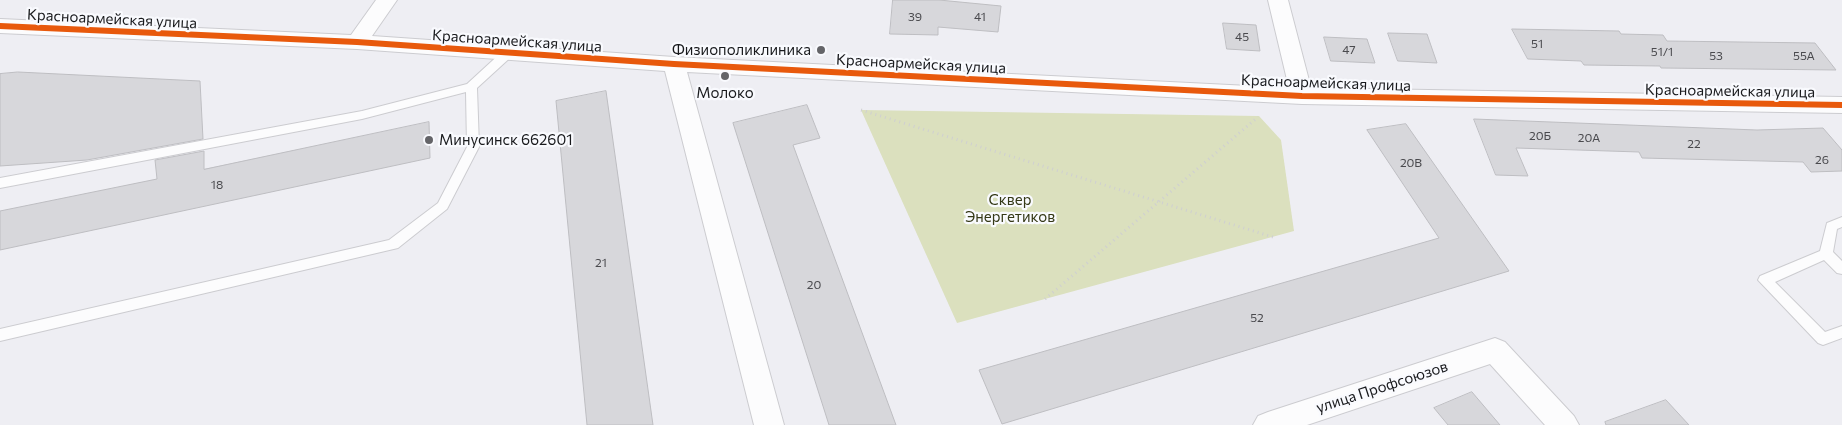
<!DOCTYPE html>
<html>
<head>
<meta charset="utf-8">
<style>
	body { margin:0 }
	canvas { display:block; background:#eeeef3 }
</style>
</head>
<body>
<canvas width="1842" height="425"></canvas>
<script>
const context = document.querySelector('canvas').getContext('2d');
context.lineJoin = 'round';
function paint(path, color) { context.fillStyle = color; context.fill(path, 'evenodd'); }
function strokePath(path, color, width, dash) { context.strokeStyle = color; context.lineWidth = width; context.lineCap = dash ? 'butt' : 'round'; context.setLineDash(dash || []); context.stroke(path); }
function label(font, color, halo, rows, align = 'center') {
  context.font = font + ' Commissioner,sans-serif'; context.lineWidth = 4.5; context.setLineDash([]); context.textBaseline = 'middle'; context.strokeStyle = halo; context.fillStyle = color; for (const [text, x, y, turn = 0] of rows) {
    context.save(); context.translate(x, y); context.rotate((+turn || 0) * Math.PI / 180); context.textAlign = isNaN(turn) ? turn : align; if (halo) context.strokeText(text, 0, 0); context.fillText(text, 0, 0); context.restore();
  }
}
const green = new Path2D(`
	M861 110 1259 116 1281 140 1294 231 957 323Z`);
const building = new Path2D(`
	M893 0H939L1001 6 998 32 938 27V35L890 34Z
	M1223 23 1256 25 1260 51 1227 49Z
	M1512 29 1619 31 1621 34 1663 35 1667 41 1815 43 1836 70 1661 68 1660 66 1584 65 1581 61 1528 59Z
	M1388 33 1427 34 1437 63 1398 61Z
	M1324 37 1367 39 1375 63 1331 61Z
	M18 72 200 81 203 139 87 160 0 166V74Z
	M606 91 653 425H587L556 101Z
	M807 105 820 138 793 145 896 425H829L733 123Z
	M1474 119 1757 130 1823 128 1842 150V171L1811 172 1803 162 1642 158 1639 152 1516 148 1528 176 1496 175Z
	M429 122 430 158 0 250V211L157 179 155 160 204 151V169Z
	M1406 124 1509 271 1002 424 979 370 1439 238 1367 130Z
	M1472 392 1500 425H1448L1434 408Z
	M1666 400 1689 425H1606L1605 422Z`);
const path = new Path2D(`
	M861 110 1273 237
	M1045 299 1258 117`);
const service = new Path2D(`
	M508 49 513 53 512 56 477 88 479 147 447 209 398 248 0 341V329L389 240 438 203 467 147 466 92 362 119 0 188V178L362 111 467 84 504 50Z
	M1842 217V227L1837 229 1833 252 1842 261V274L1837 273 1824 260 1775 282 1825 332 1842 326V338L1823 345 1818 343 1758 280 1760 276 1820 251 1827 223Z`);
const minor = new Path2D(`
	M376 0H397L372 36 674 57 1289 88 1268 0H1288L1311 88 1842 97V113L1302 104 687 72 784 425H754L665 71 357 49 0 33V19L351 35Z
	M1495 338 1505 342 1574 416 1579 425H1545L1490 364 1307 425H1253L1258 416 1268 412Z`);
const cycleway = new Path2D(`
	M0 26 357 42 674 64 1302 96 1842 105`);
const markers = [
	[821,50,5,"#646468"],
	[725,76,5,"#646468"],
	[429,140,5,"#646468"]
];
const numberNames = [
	["39",915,17],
	["41",980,17],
	["45",1242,37],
	["51",1537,44],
	["47",1349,50],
	["51/1",1662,52],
	["53",1716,56],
	["55А",1804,56],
	["20Б",1540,136],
	["20А",1589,138],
	["22",1694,144],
	["26",1822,160],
	["20В",1411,163],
	["18",217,185],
	["21",601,263],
	["20",814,285],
	["52",1257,318]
];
const streetNames = [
	["Красноармейская улица",112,19,3],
	["Красноармейская улица",517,41,4],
	["Красноармейская улица",921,64,3],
	["Красноармейская улица",1326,83,2],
	["Красноармейская улица",1730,91,1],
	["улица Профсоюзов",1382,387,-18]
];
const poiNames = [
	["Физиополиклиника",811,50],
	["Молоко",725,93,"center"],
	["Минусинск 662601",439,140,"left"]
];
const parkNames = [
	["Сквер",1010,200],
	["Энергетиков",1010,217]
];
paint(green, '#dbe0be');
paint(building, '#d7d7db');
strokePath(building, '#bebec2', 1);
strokePath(service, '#ccccd0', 2);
strokePath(minor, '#ccccd0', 2);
strokePath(path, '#cfcfd1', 3, [1, 4]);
paint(service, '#fcfcfd');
paint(minor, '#fcfcfd');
strokePath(cycleway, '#e8590c', 6);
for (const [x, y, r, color] of markers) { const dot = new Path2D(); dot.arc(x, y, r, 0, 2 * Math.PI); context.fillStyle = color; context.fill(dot); strokePath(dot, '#f9fafe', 2); }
label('12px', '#4a4a4e', null, numberNames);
label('15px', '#191a1d', '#f9fafe', streetNames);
label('15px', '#191a1d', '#f9fafe', poiNames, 'right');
label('15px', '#353917', '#f9fafe', parkNames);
</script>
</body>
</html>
